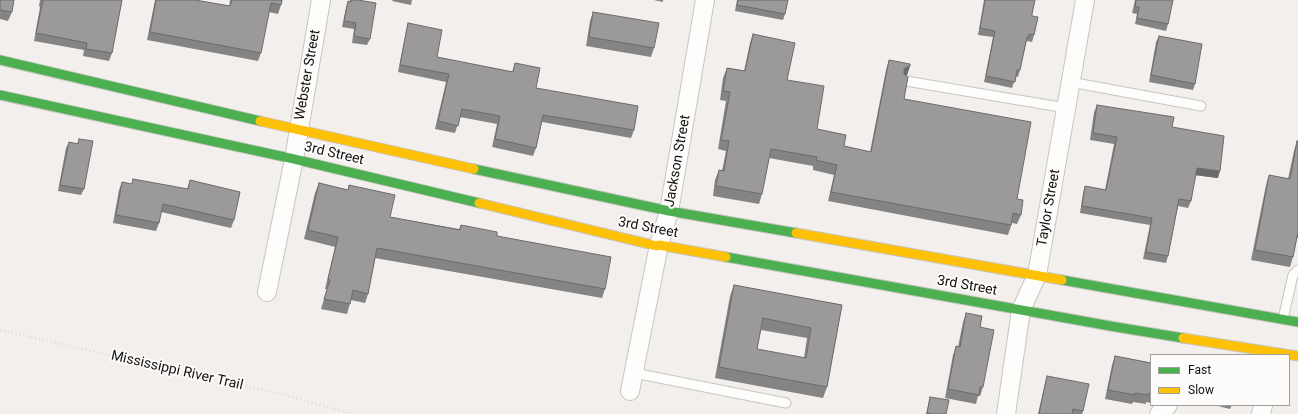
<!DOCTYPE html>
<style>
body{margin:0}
#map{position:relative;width:1298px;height:414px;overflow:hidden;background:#f2efec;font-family:Roboto,sans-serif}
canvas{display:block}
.legend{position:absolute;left:1150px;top:354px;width:140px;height:52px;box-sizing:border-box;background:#fefcfb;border:1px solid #a09e9d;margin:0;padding:5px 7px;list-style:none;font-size:12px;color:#13110f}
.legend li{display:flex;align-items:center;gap:8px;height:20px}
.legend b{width:20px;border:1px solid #a09e9d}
</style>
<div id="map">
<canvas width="1298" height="414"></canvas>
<ul class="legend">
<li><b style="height:5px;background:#4caf50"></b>Fast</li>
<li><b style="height:5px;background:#ffc107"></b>Slow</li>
</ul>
</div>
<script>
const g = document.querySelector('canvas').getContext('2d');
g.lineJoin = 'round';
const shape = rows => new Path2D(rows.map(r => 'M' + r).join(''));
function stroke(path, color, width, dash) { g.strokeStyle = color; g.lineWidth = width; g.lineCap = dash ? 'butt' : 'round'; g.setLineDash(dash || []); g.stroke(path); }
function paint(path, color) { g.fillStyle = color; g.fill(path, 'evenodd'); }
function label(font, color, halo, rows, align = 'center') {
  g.font = font + ' Roboto,sans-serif'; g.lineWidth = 4; g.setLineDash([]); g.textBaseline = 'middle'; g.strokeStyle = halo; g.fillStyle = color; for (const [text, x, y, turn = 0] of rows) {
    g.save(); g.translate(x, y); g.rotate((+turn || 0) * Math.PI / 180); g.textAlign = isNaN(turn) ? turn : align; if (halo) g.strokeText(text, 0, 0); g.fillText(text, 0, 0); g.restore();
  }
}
const path = shape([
 [0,330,281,394,353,414]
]);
const lane = shape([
 [906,81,1066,108],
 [1070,82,1201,106],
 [1283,319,1293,275,1298,270],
 [634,373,786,403]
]);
const street = shape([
 [267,292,294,159,321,0],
 [630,391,659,245,669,211,705,0],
 [1006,414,1021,310,1037,275,1085,0],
 [1159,414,1168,405],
 [1261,414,1263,405]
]);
const fast = shape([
 [0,60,260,121],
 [0,95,294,159,479,203],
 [474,169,669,211,796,233],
 [726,257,1116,327,1183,338],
 [1062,280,1298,322]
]);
const slow = shape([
 [260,121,474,169],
 [479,203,657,246,659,245,726,257],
 [796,233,1062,280],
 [1183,338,1298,356]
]);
const wall = shape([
 [0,0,12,12,8,21,0,19],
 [40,0,122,0,112,53,109,61,83,56,84,50,34,41,40,7,39,6],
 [155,0,195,0,229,6,230,0,282,0,281,5,278,14,269,12,261,53,258,61,147,40],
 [350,0,358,0,370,39,367,45,352,43,354,29,342,27,346,8,348,1,350,2],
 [393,0,412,0,411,5,392,1],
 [654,0,663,0,663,2],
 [737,0,788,0,785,14,783,20,735,11],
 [984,0,1035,0,1032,14,1034,35,1032,42,1027,41,1026,43,1020,70,1018,77,1016,76,1012,88,984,82,993,37,978,35],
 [1135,0,1173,0,1168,24,1166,31,1135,24,1137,14,1132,13],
 [593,12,654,48,651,57,586,46,590,21],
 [408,23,437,57,512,72,515,63,536,88,634,130,631,138,542,122,536,148,533,156,492,147,497,124,460,117,455,133,435,129,446,82,398,72,406,31],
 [753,34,787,80,817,129,844,146,870,152,886,70,889,60,910,66,907,75,906,75,904,99,1017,199,1021,215,1017,224,1012,223,1008,235,828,201,834,175,813,170,813,166,769,158,762,194,759,204,713,196,715,180,719,170,722,171,726,151,718,149,726,101,720,100,723,78,727,68,744,71,750,43],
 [1159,36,1195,84,1193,90,1149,82,1156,42],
 [1097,105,1172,127,1218,178,1195,175,1191,201,1188,208,1178,206,1168,256,1166,263,1143,259,1150,225,1080,213,1083,193,1085,186,1105,190,1114,144,1090,140,1094,112],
 [79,139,84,189,81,195,58,191,66,148,69,142,77,144],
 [1297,141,1298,141,1298,238,1297,238,1293,257,1290,267,1251,260,1266,185,1269,175,1288,179,1294,151],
 [133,179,187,189,190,180,234,220,231,228,161,212,159,223,156,231,113,223,119,190,122,182,132,184],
 [319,183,348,190,349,185,390,217,459,229,461,225,497,236,605,289,602,298,375,258,368,294,365,303,351,300,347,314,321,309,327,289,325,289,335,247,304,239,315,193],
 [734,285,842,305,827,387,823,398,715,378,730,296],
 [761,330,807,338,804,358,757,349],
 [966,313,980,327,983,387,980,396,978,396,976,404,945,398,953,355,956,346,958,347,963,322],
 [1115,356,1151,363,1151,403,1146,402,1146,404,1133,402,1132,404,1105,399,1112,365],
 [1047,376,1083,411,1082,414,1038,414,1045,383],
 [930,397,946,414,926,414],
 [1214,405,1232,405,1230,409]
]);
const shadedWall = shape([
 [910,66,907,75,902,77,905,68],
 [1197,168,1220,171,1218,178,1194,175]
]);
const building = shape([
 [0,0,14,0,12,12,0,10,0,0],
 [43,0,122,0,112,53,86,49,87,43,36,33,43,0],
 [156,0,195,0,230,6,232,0,282,0,281,5,271,3,261,53,150,32,156,0],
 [351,0,358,0,376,3,370,39,354,36,356,23,344,21,348,1,351,2,351,0],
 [738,0,788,0,785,14,737,5,738,0],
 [985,0,1035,0,1032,14,1032,16,1038,17,1034,35,1029,34,1029,37,1027,37,1020,70,1017,70,1015,82,986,76,995,31,980,28,985,0],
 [1136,0,1173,0,1168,24,1137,18,1139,7,1135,7,1136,0],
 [593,12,659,23,654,48,589,37,593,12],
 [408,23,442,30,437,57,513,72,515,63,540,68,536,88,638,106,634,130,543,115,536,148,495,139,500,116,462,109,458,126,438,121,449,74,400,65,408,23],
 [753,34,795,43,787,80,824,86,817,129,846,135,844,146,871,152,889,60,910,64,910,66,905,68,904,70,904,74,908,77,904,99,1031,122,1017,199,1023,200,1021,215,1013,213,1011,225,831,192,837,165,816,160,817,157,771,149,762,194,716,186,719,170,724,171,729,141,721,140,730,92,723,91,727,68,745,71,753,34],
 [1159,36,1202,44,1195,84,1151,75,1159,36],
 [1097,105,1174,117,1172,127,1224,136,1220,171,1197,168,1191,201,1179,199,1168,256,1146,252,1152,218,1082,206,1085,186,1106,190,1117,137,1093,133,1097,105],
 [79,139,93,141,84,189,60,185,69,142,78,144,79,139],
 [1297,141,1298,141,1298,232,1293,257,1255,250,1269,175,1290,179,1297,141],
 [133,179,188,189,190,180,240,192,234,220,163,204,159,223,116,215,122,182,132,184,133,179],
 [319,183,348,190,349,185,395,195,390,217,460,230,461,225,497,232,497,236,611,257,605,289,377,248,368,294,353,290,350,304,324,299,330,280,328,279,338,237,308,230,319,183],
 [734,285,842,305,827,387,719,367,734,285],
 [763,318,811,328,806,358,757,349,763,318],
 [966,313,982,316,980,327,994,330,983,387,980,387,979,395,948,389,956,346,960,347,966,313],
 [1115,356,1151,363,1151,394,1149,393,1149,395,1135,393,1135,395,1108,390,1115,356],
 [1047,376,1089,384,1083,411,1073,409,1072,414,1039,414,1047,376],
 [930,397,949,400,946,414,931,414,927,413,930,397]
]);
const streetNames = [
 ["Webster Street",308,75,-80],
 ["3rd Street",334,154,13],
 ["Jackson Street",678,161,-80],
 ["Taylor Street",1049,208,-80],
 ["3rd Street",648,228,11],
 ["3rd Street",967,286,10],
 ["Mississippi River Trail",177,371,13]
];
stroke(lane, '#c8c5c3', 11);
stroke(street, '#c8c5c3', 20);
stroke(fast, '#c8c5c3', 11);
stroke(slow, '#c8c5c3', 11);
stroke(path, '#dcdbda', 2.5, [1, 3]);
stroke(lane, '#fdfdfc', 9);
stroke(street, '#fdfdfc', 18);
stroke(fast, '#4caf50', 9);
stroke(slow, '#ffc107', 9);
paint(wall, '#858484');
paint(shadedWall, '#6c6b6b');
paint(building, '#9b9999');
stroke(building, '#6c6b6b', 1);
label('14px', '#13110f', '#fefcfb', streetNames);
</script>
